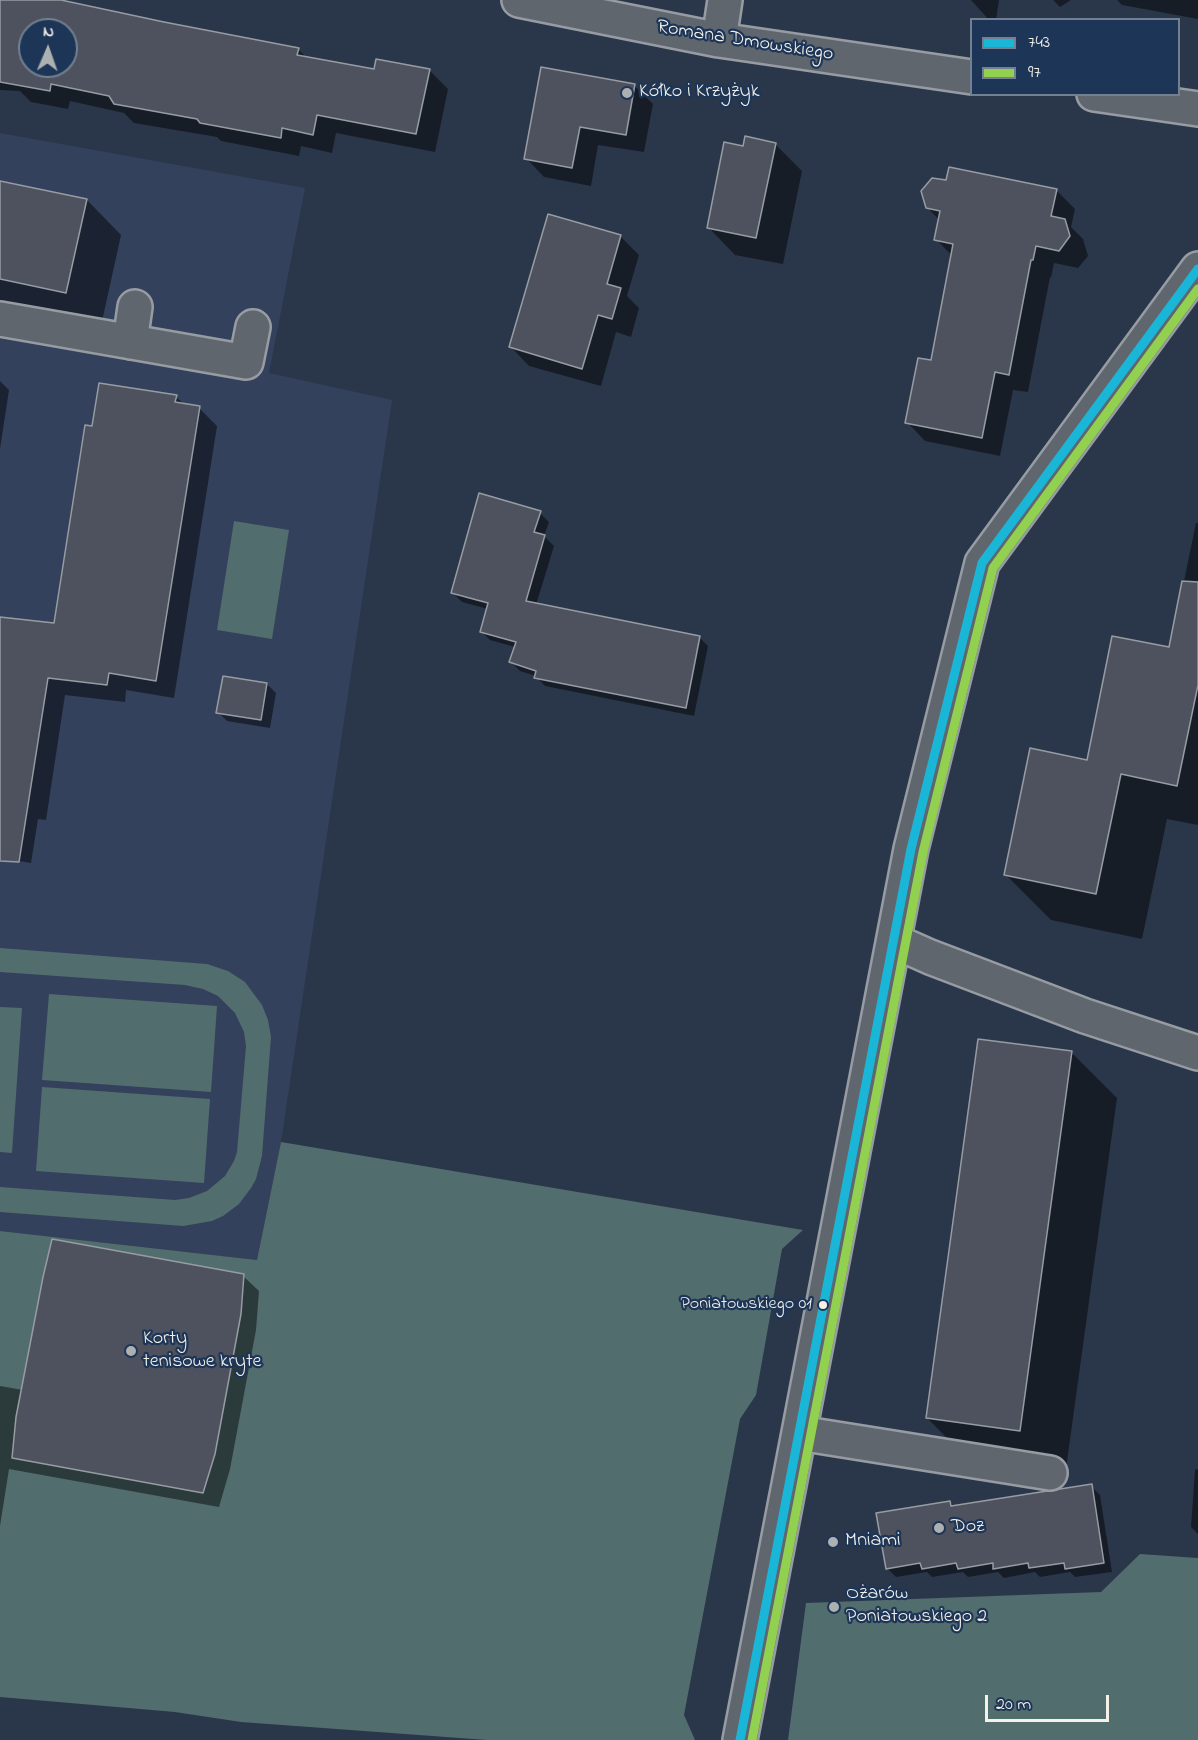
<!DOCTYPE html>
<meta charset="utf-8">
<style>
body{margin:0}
#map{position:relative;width:1198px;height:1740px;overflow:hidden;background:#2a374a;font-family:"Indie Flower",sans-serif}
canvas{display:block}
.legend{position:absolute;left:970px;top:18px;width:210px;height:78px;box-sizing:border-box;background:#1d3557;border:2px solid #738091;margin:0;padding:8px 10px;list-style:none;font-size:18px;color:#f4f1e8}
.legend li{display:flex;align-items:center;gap:12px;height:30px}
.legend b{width:30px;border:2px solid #738091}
.north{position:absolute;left:18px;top:18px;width:60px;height:60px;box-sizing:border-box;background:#1d3557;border:2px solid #738091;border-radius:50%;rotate:2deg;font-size:16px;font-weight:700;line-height:24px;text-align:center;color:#f4f1e8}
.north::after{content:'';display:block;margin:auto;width:21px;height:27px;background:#adb0b1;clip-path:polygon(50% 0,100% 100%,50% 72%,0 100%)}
.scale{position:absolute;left:985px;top:1695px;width:124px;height:27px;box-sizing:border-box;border:3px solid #f4f1e8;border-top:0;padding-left:8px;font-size:18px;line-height:21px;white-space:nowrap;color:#f4f1e8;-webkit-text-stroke:4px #1d3557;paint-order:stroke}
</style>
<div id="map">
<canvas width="1198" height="1740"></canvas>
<ul class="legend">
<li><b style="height:8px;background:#1ab6d8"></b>743</li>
<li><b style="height:8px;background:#92d050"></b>97</li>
</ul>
<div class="north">N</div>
<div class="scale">20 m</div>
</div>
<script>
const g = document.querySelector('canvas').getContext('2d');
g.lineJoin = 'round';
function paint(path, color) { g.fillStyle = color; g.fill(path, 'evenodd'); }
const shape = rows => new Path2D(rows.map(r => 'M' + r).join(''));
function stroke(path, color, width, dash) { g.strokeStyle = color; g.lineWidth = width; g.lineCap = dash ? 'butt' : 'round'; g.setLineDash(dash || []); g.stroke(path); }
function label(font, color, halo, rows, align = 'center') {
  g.font = font + ' "Indie Flower",sans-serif'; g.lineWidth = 4.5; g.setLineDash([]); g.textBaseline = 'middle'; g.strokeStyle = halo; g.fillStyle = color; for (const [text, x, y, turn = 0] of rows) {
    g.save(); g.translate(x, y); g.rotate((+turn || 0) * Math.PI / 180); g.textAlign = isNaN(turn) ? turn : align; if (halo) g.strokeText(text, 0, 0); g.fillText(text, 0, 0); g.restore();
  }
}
const built = shape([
 [0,133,305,188,269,373,392,400,281,1142,257,1260,0,1231]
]);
const green = shape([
 [234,521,289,530,272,639,217,630],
 [0,948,207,964,228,971,245,982,262,1005,268,1020,271,1037,262,1156,256,1179,251,1188,239,1204,223,1216,212,1221,183,1226,0,1212,0,1187,175,1200,189,1198,207,1191,225,1176,234,1161,237,1152,246,1046,244,1032,235,1013,218,996,203,989,185,985,0,972],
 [49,994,217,1006,211,1092,42,1080],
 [0,1007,22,1008,12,1153,0,1152],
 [42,1087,210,1099,204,1183,36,1171],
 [281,1142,803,1230,782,1249,756,1395,740,1419,684,1715,695,1740,487,1740,241,1722,175,1712,0,1697,0,1231,257,1260],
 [1140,1554,1198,1558,1198,1740,788,1740,806,1603,1101,1592]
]);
const shadow = shape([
 [0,0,51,0,298,49,308,59,375,71,429,70,448,89,435,152,336,133,332,153,301,146,299,156,221,141,217,137,134,123,124,113,70,101,68,109,31,102,20,91,0,90],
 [30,30,66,30,66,66,30,66],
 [971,0,999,0,996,20,989,20],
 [1053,0,1071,0,1060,7],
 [1117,0,1198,0,1198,19,1122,5],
 [634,85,653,104,644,152,598,145,591,186,544,177,526,158],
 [775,144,802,171,783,264,735,255,708,227,744,147],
 [0,183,87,200,121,235,101,326,0,305],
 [1056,190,1075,209,1071,227,1083,239,1088,256,1078,268,1054,263,1051,278,1050,277,1028,392,1013,390,1000,456,925,441,907,422,932,362,952,256,936,239,939,220,927,207],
 [620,236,639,255,627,296,639,308,631,337,616,332,601,386,529,366,511,347],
 [0,381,9,390,0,449],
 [176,397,185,405,199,408,217,426,174,698,126,690,125,702,65,695,46,820,38,819,31,863,0,858,0,618,55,624,93,428],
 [540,513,549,522,544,536,554,546,536,605,699,637,708,646,694,716,545,686,536,676,520,671,511,662,515,647,490,640,481,631,488,609,462,602,453,593],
 [1196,523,1198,523,1198,825,1167,819,1142,939,1051,920,1005,874,1170,649],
 [267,684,276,693,270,728,227,721,218,712],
 [1072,1053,1117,1098,1065,1476,973,1464,927,1418],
 [243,1276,259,1291,256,1330,230,1469,219,1507,9,1469,0,1526,0,1386,23,1390],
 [1198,1469,1198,1534,1191,1527,1195,1470],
 [1091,1486,1100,1495,1112,1572,1075,1577,1070,1572,1040,1577,1035,1572,1004,1578,998,1572,968,1577,963,1572,932,1577,927,1572,896,1577,887,1568,950,1502,955,1507]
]);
const building = shape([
 [0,0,61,0,164,22,299,48,297,55,374,69,376,59,430,69,416,134,317,115,313,135,282,128,281,138,200,123,197,119,114,104,109,96,51,84,50,91,0,82,0,0],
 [30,30,66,30,66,66,30,66,30,30],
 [541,67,635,84,626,135,580,127,572,168,524,159,541,67],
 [745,136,776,143,756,238,707,228,724,142,743,146,745,136],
 [949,167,1057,189,1051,216,1065,219,1070,236,1059,251,1036,246,1033,260,1031,260,1009,375,995,372,982,438,905,423,918,358,931,360,953,244,934,240,940,211,926,208,921,191,932,178,946,180,949,167],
 [0,181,87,199,66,293,0,279,0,181],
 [548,214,621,235,607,284,621,288,612,319,598,315,582,369,509,347,548,214],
 [99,383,177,395,175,402,200,406,156,681,109,673,107,685,48,678,19,862,0,861,0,617,54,623,85,425,92,426,99,383],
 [479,493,541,511,534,532,545,535,526,601,700,636,686,708,534,678,536,671,509,662,516,642,480,632,488,603,451,593,479,493],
 [1182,581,1198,582,1198,685,1177,786,1121,774,1096,894,1004,875,1030,748,1087,760,1112,636,1169,647,1182,581],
 [223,676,267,683,261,720,216,713,223,676],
 [978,1039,1072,1051,1020,1431,926,1418,978,1039],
 [52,1239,244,1274,241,1314,215,1454,203,1493,12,1458,16,1417,43,1277,52,1239],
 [1092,1484,1104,1563,1065,1569,1064,1563,1029,1568,1028,1563,993,1569,993,1563,958,1569,956,1563,922,1569,920,1563,886,1569,876,1513,950,1501,951,1506,1092,1484]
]);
const minor = shape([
 [519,0,719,40,972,77],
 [719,40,725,0],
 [1094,94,1198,109],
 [0,319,246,362,253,327],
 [130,342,135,307],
 [894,941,930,957,1085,1016,1198,1053],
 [799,1433,1050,1473],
 [740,1740,911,849,982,563,1198,269]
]);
const bus1 = shape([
 [740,1740,911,849,982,563,1198,269]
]);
const bus2 = shape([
 [752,1740,923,852,993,568,1198,289]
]);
const markers = [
 [627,93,6,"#adb0b1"],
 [823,1305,5,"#f4f1e8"],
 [131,1351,6,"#adb0b1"],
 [939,1528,6,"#adb0b1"],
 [833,1542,6,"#adb0b1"],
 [834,1607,6,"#adb0b1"]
];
const busNames = [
 ["Poniatowskiego 01",812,1305]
];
const streetNames = [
 ["Romana Dmowskiego",745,42,9]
];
const poiNames = [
 ["Kółko i Krzyżyk",639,93],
 ["Korty",143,1340],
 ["tenisowe kryte",143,1363],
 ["Doz",951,1528],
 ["Mniami",845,1542],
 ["Ożarów",846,1595],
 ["Poniatowskiego 2",846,1618]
];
paint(built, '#33415c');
paint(green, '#526d6d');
paint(shadow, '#0007');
paint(building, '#4d525e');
stroke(building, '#979ca3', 1.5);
stroke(minor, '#979ca3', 38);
stroke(minor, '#60666e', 33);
stroke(bus1, '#1ab6d8', 9);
stroke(bus2, '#92d050', 9);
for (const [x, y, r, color] of markers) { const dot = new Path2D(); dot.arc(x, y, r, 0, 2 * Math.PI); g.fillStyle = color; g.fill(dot); stroke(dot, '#1d3557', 2); }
label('18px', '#f4f1e8', '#1d3557', busNames, 'right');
label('20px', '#f4f1e8', '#1d3557', streetNames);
label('20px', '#f4f1e8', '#1d3557', poiNames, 'left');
</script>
